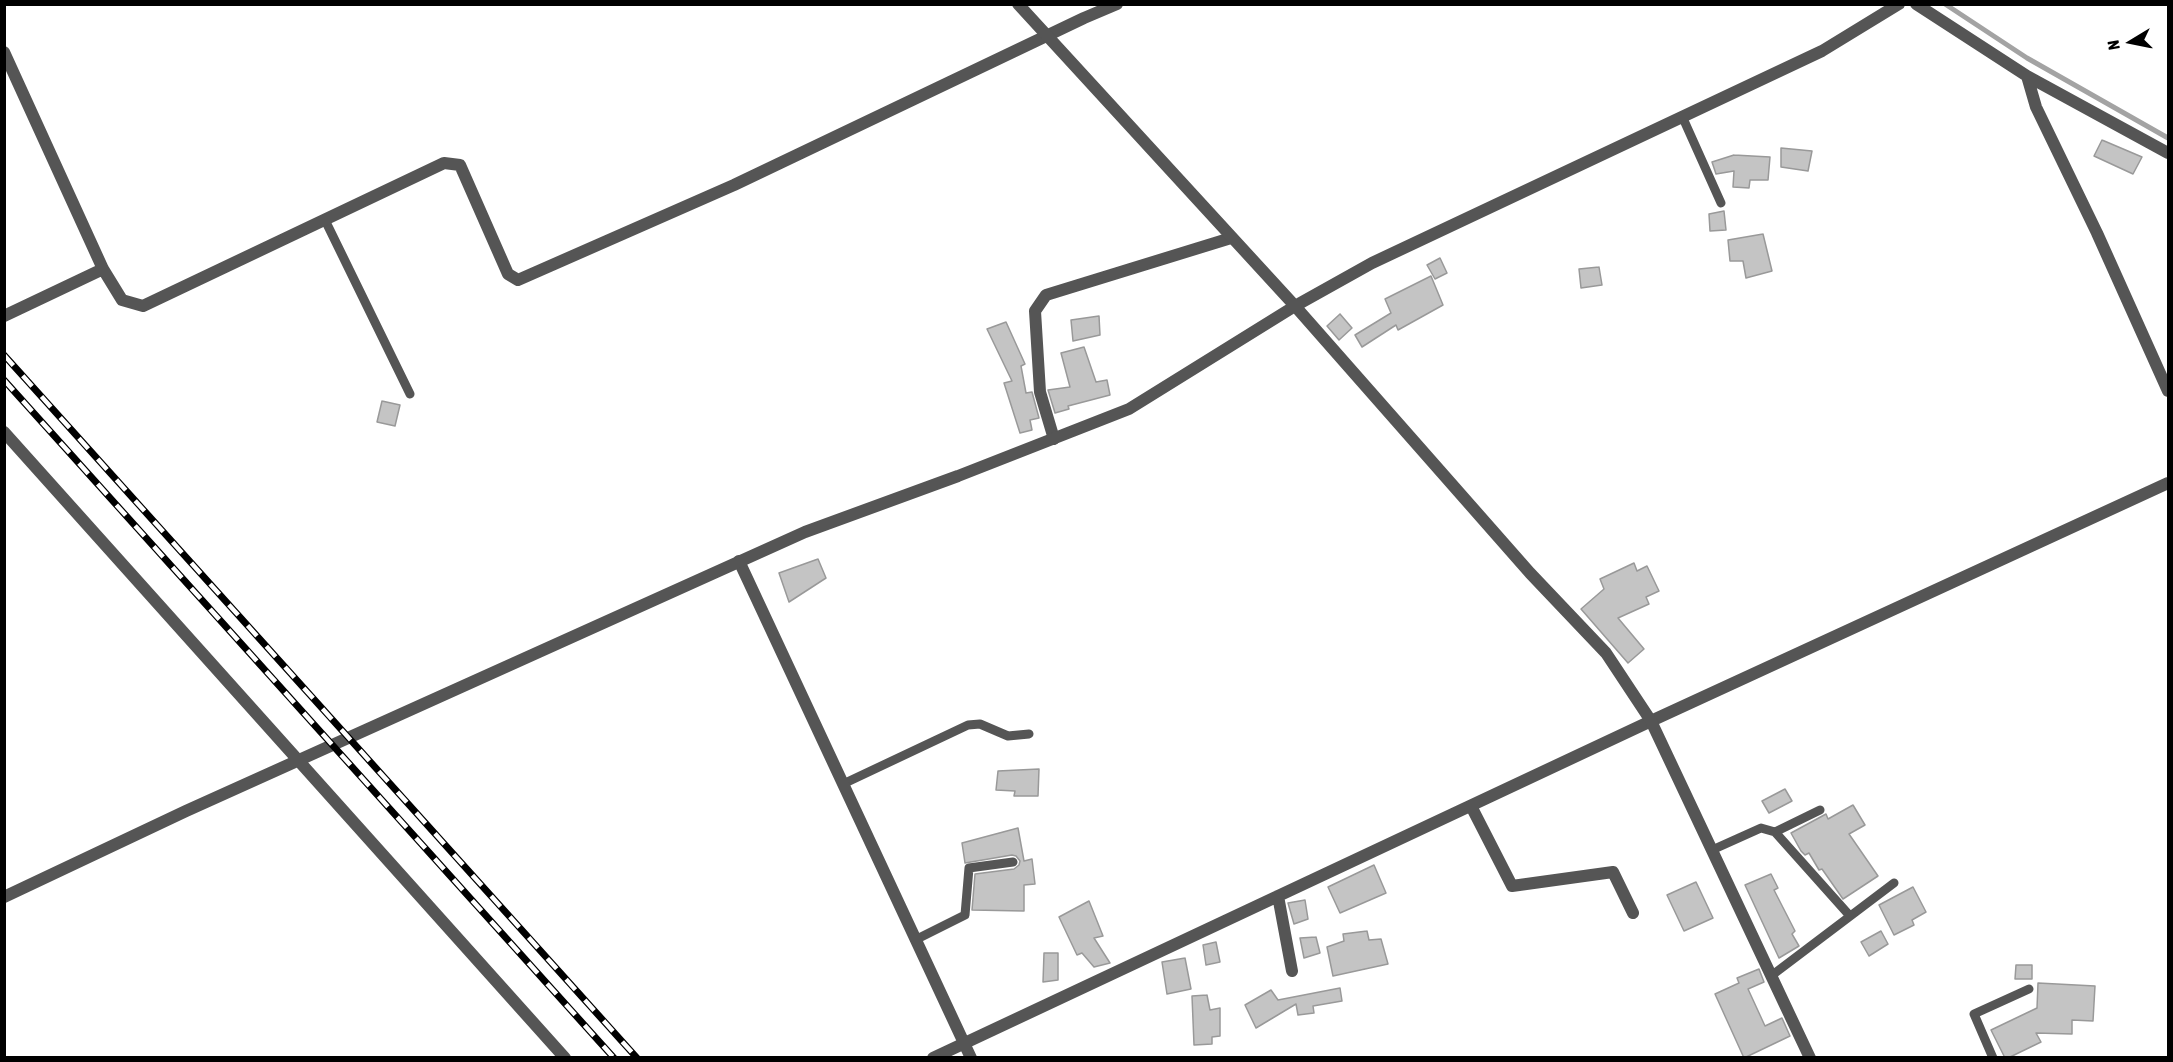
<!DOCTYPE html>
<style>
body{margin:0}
#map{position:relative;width:2173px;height:1062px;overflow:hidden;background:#fff;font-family:"Asap Condensed",sans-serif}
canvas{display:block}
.frame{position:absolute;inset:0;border:6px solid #000;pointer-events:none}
.north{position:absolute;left:2101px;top:12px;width:60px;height:60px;-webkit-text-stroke:4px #fff;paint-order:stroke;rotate:260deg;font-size:16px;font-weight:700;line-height:24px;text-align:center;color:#000}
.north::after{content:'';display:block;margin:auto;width:21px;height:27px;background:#000;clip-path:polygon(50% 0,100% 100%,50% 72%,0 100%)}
</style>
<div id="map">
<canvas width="2173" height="1062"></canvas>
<div class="frame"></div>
<div class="north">N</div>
</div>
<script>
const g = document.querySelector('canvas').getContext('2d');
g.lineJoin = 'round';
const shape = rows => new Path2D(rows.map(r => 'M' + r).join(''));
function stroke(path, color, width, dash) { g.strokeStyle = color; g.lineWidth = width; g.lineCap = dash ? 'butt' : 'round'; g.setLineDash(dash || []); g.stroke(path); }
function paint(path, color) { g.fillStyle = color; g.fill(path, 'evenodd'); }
const stream = shape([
 [1945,4,2027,58,2168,138]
]);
const building = shape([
 [2102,140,2142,157,2133,174,2094,156,2102,140],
 [1781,148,1812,151,1808,171,1781,167,1781,148],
 [1734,155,1770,157,1768,180,1750,180,1749,188,1733,187,1734,171,1716,174,1712,162,1734,155],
 [1724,211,1726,230,1710,231,1709,214,1724,211],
 [1763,234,1772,271,1746,278,1743,261,1730,261,1728,240,1763,234],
 [1440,258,1447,273,1435,279,1427,265,1440,258],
 [1599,267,1602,285,1581,288,1579,269,1599,267],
 [1431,276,1443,305,1398,330,1396,325,1362,347,1355,335,1391,313,1385,299,1431,276],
 [1340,314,1352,328,1339,340,1327,326,1340,314],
 [1099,316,1100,335,1073,341,1071,320,1099,316],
 [1006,322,1025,364,1021,366,1026,393,1032,392,1039,418,1030,420,1032,430,1020,433,1004,383,1012,381,987,329,1006,322],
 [1084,347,1096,382,1107,380,1110,395,1068,406,1069,409,1055,413,1048,390,1070,387,1061,353,1084,347],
 [382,401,400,405,395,426,377,422,382,401],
 [818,559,826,578,789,602,779,573,818,559],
 [1634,563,1637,571,1647,566,1659,591,1646,597,1649,604,1618,618,1644,649,1628,663,1581,609,1604,589,1600,579,1634,563],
 [1039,769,1038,796,1014,796,1015,791,996,790,998,771,1039,769],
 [1785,789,1792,801,1769,813,1762,801,1785,789],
 [1853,805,1865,825,1849,834,1878,876,1843,899,1822,869,1819,870,1809,853,1805,855,1801,851,1791,833,1826,814,1828,819,1853,805],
 [1018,828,1024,861,1032,859,1035,884,1024,885,1024,911,972,910,975,874,1014,869,1019,865,1020,861,1016,856,1012,855,965,863,962,843,1018,828],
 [1374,865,1386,893,1340,913,1328,887,1374,865],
 [1771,874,1778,888,1774,890,1795,931,1792,934,1799,946,1779,958,1745,885,1771,874],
 [1696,882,1713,918,1684,931,1667,895,1696,882],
 [1913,887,1926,912,1912,920,1914,925,1894,935,1879,905,1913,887],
 [1305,900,1308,919,1294,924,1288,903,1305,900],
 [1089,901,1103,936,1094,938,1110,963,1094,967,1082,953,1077,955,1059,917,1089,901],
 [1367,931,1369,940,1381,939,1388,964,1333,976,1327,947,1344,941,1343,934,1367,931],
 [1881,931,1888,944,1869,956,1861,942,1881,931],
 [1316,937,1320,953,1304,958,1300,938,1316,937],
 [1216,942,1220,962,1206,965,1203,945,1216,942],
 [1044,953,1058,953,1058,980,1043,982,1044,953],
 [1185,958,1191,989,1167,994,1162,962,1185,958],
 [2016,965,2032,965,2032,979,2015,979,2016,965],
 [1759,969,1764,982,1748,989,1765,1026,1782,1018,1790,1036,1744,1058,1715,994,1739,983,1737,978,1759,969],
 [2038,983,2095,986,2093,1021,2072,1020,2072,1034,2036,1033,2041,1042,2008,1058,2005,1058,1991,1030,2037,1008,2038,983],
 [1340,988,1342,1001,1313,1006,1314,1013,1298,1015,1296,1004,1256,1028,1245,1005,1271,990,1278,1000,1340,988],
 [1207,995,1210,1010,1220,1008,1220,1036,1212,1037,1212,1044,1194,1045,1192,996,1207,995]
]);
const service = shape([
 [1682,116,1721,203],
 [325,220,410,394],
 [843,784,968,725,980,724,1008,736,1029,734],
 [1775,832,1820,810],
 [1712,850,1761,828,1775,832,1850,916],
 [915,940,965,915,969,868,1013,862],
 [1771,976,1894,883],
 [1993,1058,1974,1014,2029,989]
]);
const minor = shape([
 [1916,4,2027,76,2168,153],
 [4,52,103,269,122,300,143,306,444,163,460,165,508,274,518,280,734,185,1084,18,1117,4],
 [2027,76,2036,107,2097,233,2168,391],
 [4,316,103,269],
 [1054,439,1040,392,1035,311,1046,295,1231,238],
 [739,561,971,1058],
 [1471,806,1512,886,1613,872,1633,913],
 [1278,896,1292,971],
 [933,1058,1651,721,2168,483]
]);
const tertiary = shape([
 [1018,4,1295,306,1530,573,1606,653,1651,721,1810,1058],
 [4,432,565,1058],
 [4,897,186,811,805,532,958,476,1129,409,1295,306,1372,263,1822,51,1899,4]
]);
const rail = shape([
 [4,355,637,1058],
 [4,380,614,1058]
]);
stroke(stream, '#a3a3a3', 5);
paint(building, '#c4c4c4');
stroke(building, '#999', 1.5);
stroke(service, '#555', 9);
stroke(minor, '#555', 12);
stroke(tertiary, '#555', 12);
stroke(rail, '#000', 7);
stroke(rail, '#fff', 4.5, [14]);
</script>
